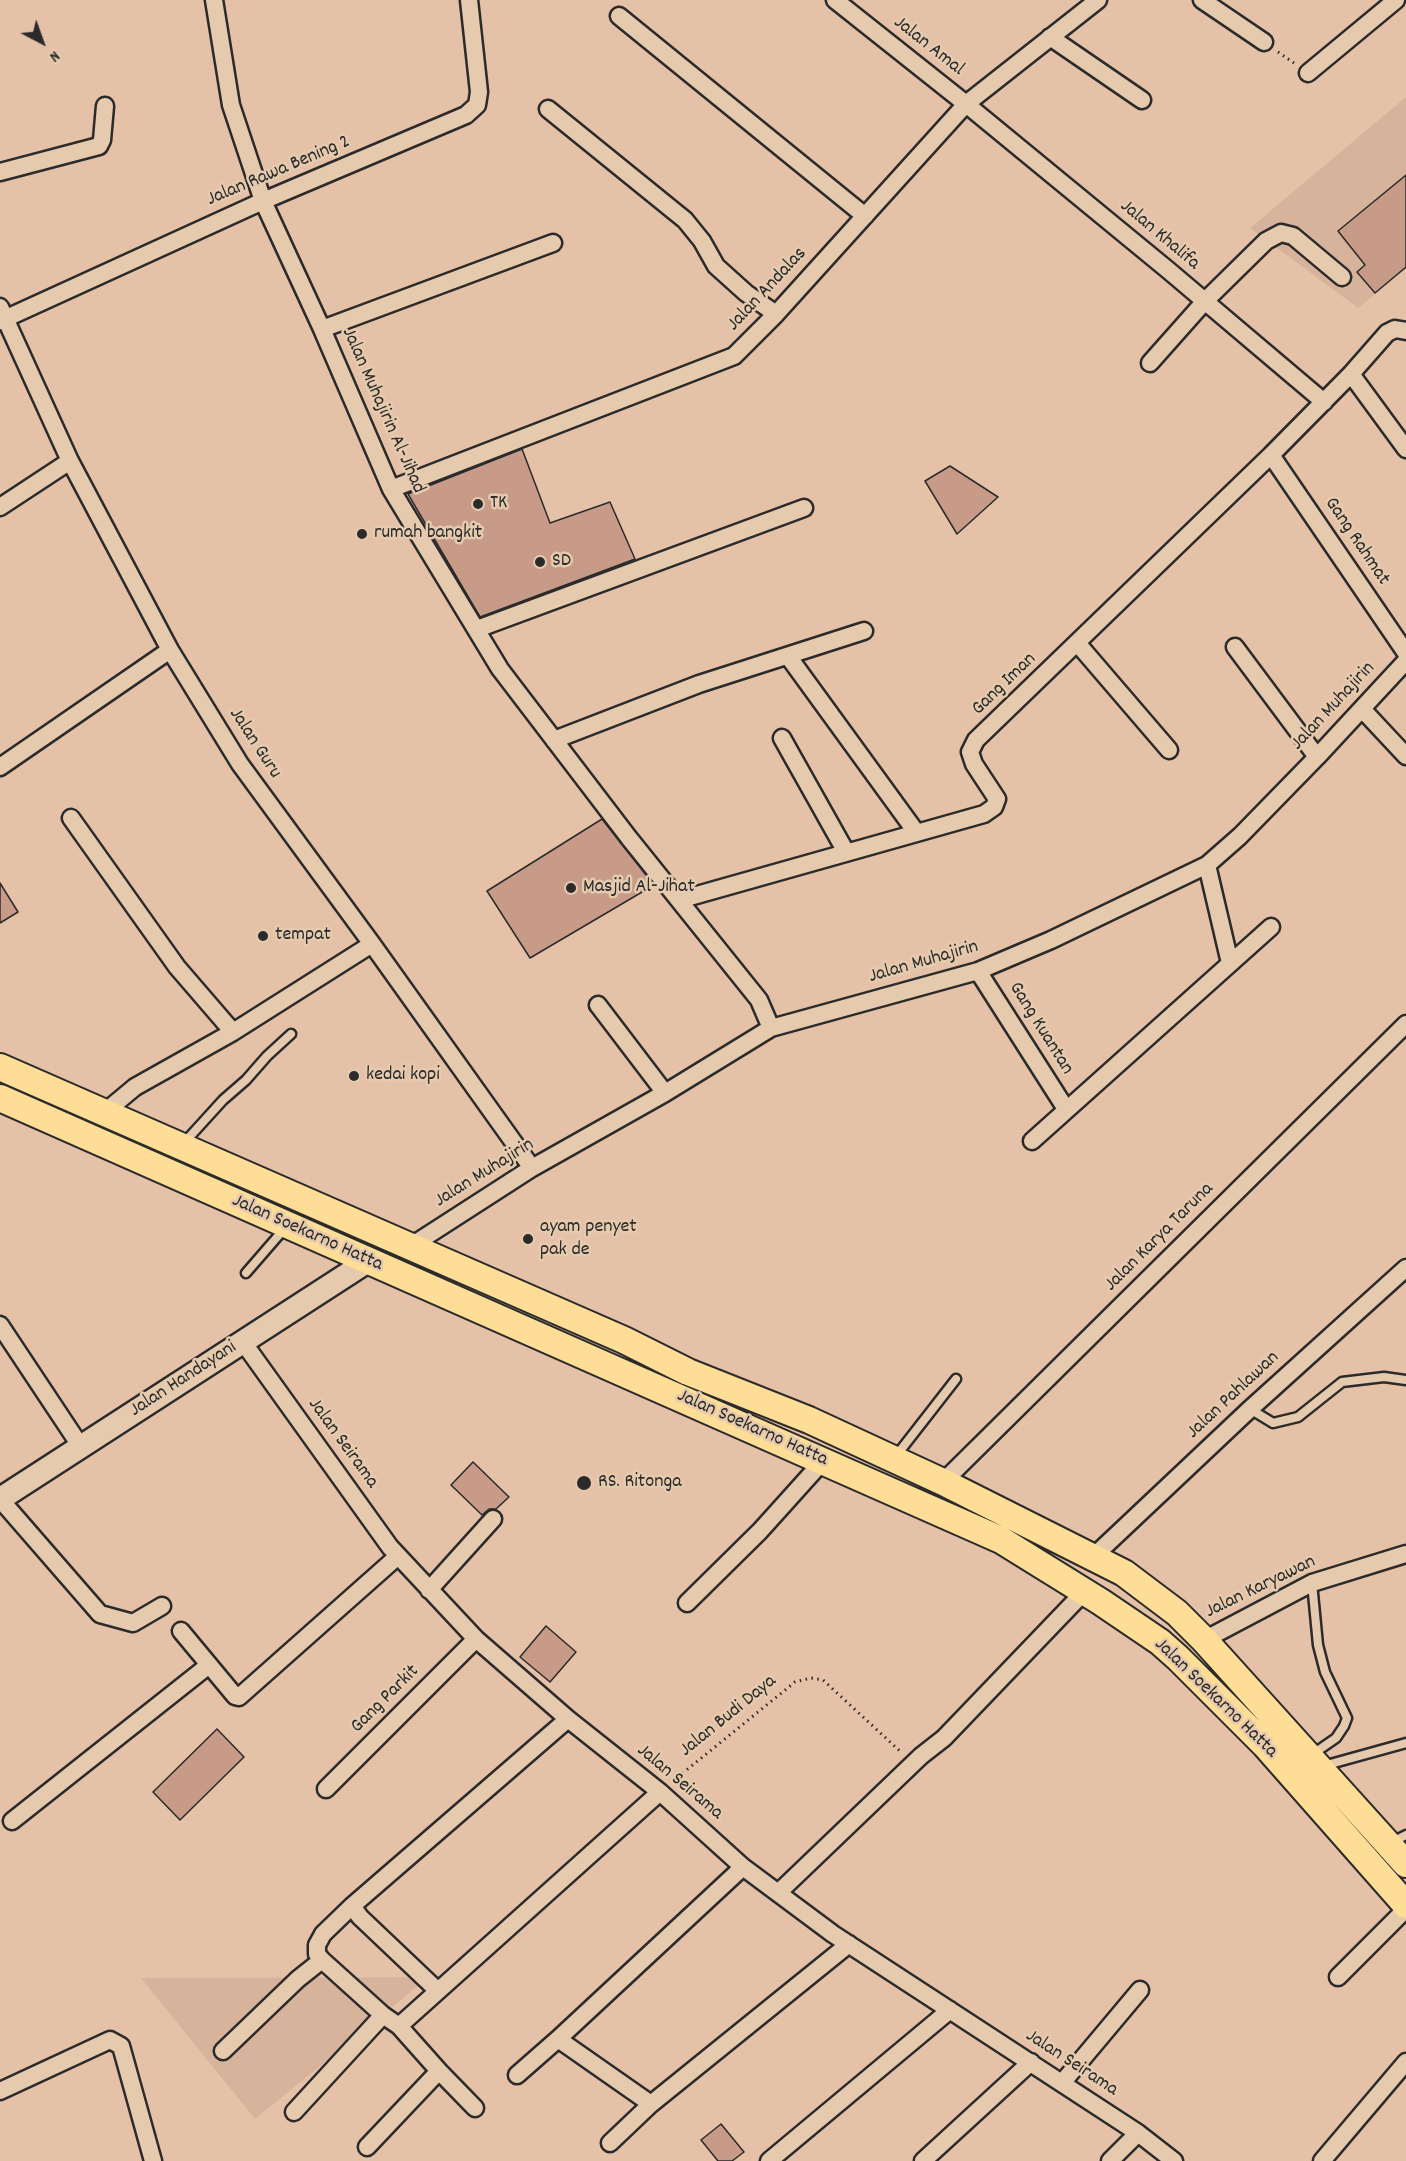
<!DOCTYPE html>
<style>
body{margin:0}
#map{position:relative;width:1406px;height:2161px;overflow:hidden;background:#e5c2a7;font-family:Dekko,sans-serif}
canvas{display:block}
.north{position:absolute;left:12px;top:12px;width:60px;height:60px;-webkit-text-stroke:4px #e5caad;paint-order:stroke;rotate:139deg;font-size:16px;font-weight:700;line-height:24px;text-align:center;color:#2b2b2b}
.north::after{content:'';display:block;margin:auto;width:21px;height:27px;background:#2b2b2b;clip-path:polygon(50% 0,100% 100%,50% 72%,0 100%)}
</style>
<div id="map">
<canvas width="1406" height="2161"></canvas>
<div class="north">N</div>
</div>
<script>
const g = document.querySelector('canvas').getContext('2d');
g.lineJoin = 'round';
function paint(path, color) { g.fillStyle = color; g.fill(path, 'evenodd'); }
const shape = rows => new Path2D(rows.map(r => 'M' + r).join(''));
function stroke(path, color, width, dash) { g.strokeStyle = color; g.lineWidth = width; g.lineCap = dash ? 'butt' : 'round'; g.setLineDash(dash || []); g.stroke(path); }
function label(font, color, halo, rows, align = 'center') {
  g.font = font + ' Dekko,sans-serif'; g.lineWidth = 5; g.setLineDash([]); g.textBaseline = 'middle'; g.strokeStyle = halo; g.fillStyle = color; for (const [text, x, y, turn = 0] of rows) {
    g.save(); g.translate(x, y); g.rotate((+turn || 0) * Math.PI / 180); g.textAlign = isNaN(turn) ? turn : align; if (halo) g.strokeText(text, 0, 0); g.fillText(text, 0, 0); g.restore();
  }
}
const built = shape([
 [1406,97,1406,269,1358,308,1250,228],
 [429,1977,255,2119,141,1978]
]);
const building = shape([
 [1406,175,1406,267,1375,293,1357,272,1365,265,1338,231,1406,175],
 [522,449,550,523,610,502,635,559,480,617,408,494,522,449],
 [950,466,998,497,957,534,925,481,950,466],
 [602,819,654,885,530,958,487,891,602,819],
 [0,883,18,912,0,923,0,883],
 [473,1462,509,1497,496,1509,489,1509,482,1515,451,1485,473,1462],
 [546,1626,576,1652,550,1682,520,1657,546,1626],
 [217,1729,244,1757,180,1820,153,1792,217,1729],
 [721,2124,744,2152,732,2161,718,2161,701,2140,721,2124]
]);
const path = shape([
 [1278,52,1294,63],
 [673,1781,795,1682,811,1678,823,1680,902,1753]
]);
const lane = shape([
 [183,1144,223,1100,246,1080,267,1056,291,1034],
 [246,1273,285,1228],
 [1250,1409,1273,1423,1298,1417,1342,1382,1384,1377,1406,1380],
 [896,1456,956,1379],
 [1310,1756,1336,1738,1344,1726,1347,1718,1325,1672,1318,1645,1312,1583],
 [1323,1766,1406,1743],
 [1390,1843,1406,1835]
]);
const street = shape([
 [214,0,231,105,263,201,322,329,391,489,500,669,629,838,759,1000,771,1028],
 [835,0,966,104,1168,270,1324,402],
 [1202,0,1264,42],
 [619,16,865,216],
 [1050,37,1142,100],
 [1308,73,1396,0],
 [548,109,685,220,702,241,716,266,746,293,776,314],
 [0,172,99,146,102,140,105,106],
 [0,307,70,461,170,650,240,764,372,944,532,1168],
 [0,321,263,201,466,115,477,105,479,92,469,0],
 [322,329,553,243],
 [1150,363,1205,301,1266,241,1281,233,1293,236,1342,277],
 [1351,374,1406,449],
 [1271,455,1406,653],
 [391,489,734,356,776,314,966,104,1098,0],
 [0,507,70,461],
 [477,629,804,508],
 [1078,644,1169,750],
 [1235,647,1317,757],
 [788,656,916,832],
 [1362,709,1406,756],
 [782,738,846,852],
 [554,740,699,684,864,631],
 [0,767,170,650],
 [71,818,177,967,233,1032],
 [1207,865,1230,963],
 [679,900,984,814,994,807,997,799,974,764,970,752,976,740,1271,455,1351,374,1387,333,1395,329,1406,331],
 [978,971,1066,1109],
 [598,1005,665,1093],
 [105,1112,135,1087,233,1032,372,944],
 [1032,1141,1271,927],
 [411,1246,532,1168,665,1093,771,1028,978,971,1051,940,1207,865,1240,836,1317,757,1406,661],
 [0,1325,81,1447],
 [243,1342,390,1547,476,1639,568,1719,660,1792,743,1867,833,1934,1138,2133,1174,2161],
 [943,1482,1406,1024],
 [0,1499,100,1614,133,1623,162,1606],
 [1092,1558,1250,1409,1406,1268],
 [429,1590,493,1519],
 [687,1603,760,1531,823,1461],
 [181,1631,235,1696,239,1697,398,1556],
 [1204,1640,1312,1583,1406,1554],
 [326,1789,476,1639],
 [12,1821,209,1665],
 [778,1893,921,1756,944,1738,1084,1592],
 [352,1906,360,1917,438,1991],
 [1338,1977,1406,1909],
 [399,2026,660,1792],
 [558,2039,743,1867],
 [223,2051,298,1979,322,1960],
 [439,2071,475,2108],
 [517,2075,558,2039,651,2104],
 [1062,2083,1140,1990],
 [0,2091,110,2040,121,2046,153,2161],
 [294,2112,383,2015],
 [610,2143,651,2104,849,1944],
 [367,2147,439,2071,399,2026,383,2015,322,1960,317,1954,317,1945,323,1934,352,1906,568,1719],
 [769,2161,950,2010],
 [923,2161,1031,2062],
 [1110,2161,1138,2133],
 [1322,2161,1406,2062]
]);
const secondary = shape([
 [0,1499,368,1261]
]);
const primary = shape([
 [0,1067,624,1340,688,1372,809,1420,943,1482,1124,1573,1177,1613,1204,1640,1406,1864],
 [0,1098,1001,1540,1101,1602,1160,1642,1178,1658,1265,1745,1406,1905]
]);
const markers = [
 [478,504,6,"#2b2b2b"],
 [362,534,6,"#2b2b2b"],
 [540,562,6,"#2b2b2b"],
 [571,888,6,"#2b2b2b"],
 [263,936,6,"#2b2b2b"],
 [354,1076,6,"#2b2b2b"],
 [528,1239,6,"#2b2b2b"],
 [584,1483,8,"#2b2b2b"]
];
const streetNames = [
 ["Jalan Amal",928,47,38],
 ["Jalan Rawa Bening 2",279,172,-23],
 ["Jalan Khalifa",1159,236,40],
 ["Jalan Andalas",768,290,-47],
 ["Jalan Muhajirin Al-Jihad",382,411,66],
 ["Gang Rahmat",1356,542,56],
 ["Gang Iman",1005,685,-44],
 ["Jalan Muhajirin",1334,707,-47],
 ["Jalan Guru",254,744,57],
 ["Jalan Muhajirin",924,963,-16],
 ["Gang Kuantan",1040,1029,58],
 ["Jalan Muhajirin",485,1174,-32],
 ["Jalan Soekarno Hatta",307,1234,24],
 ["Jalan Karya Taruna",1160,1238,-45],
 ["Jalan Handayani",184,1380,-33],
 ["Jalan Pahlawan",1234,1396,-43],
 ["Jalan Soekarno Hatta",752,1429,24],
 ["Jalan Seirama",342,1444,54],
 ["Jalan Karyawan",1261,1588,-26],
 ["Jalan Soekarno Hatta",1215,1699,44],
 ["Gang Parkit",386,1700,-45],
 ["Jalan Budi Daya",729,1717,-39],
 ["Jalan Seirama",679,1783,40],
 ["Jalan Seirama",1071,2064,33]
];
const poiNames = [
 ["TK",490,504],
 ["rumah bangkit",374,534],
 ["SD",552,562],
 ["Masjid Al-Jihat",583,888],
 ["tempat",275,936],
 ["kedai kopi",366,1076],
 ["ayam penyet",540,1228],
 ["pak de",540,1251],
 ["RS. Ritonga",598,1483]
];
paint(built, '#d8b39c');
paint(building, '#c79b88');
stroke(building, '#2b2b2b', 1.5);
stroke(lane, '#2b2b2b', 13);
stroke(street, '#2b2b2b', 21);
stroke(secondary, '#2b2b2b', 27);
stroke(primary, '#2b2b2b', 30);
stroke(path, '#2b2b2b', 3, [1.5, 4.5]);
stroke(lane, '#e5caad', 8);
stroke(street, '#e5caad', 16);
stroke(secondary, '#e5caad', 22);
stroke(primary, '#fedd96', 26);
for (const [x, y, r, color] of markers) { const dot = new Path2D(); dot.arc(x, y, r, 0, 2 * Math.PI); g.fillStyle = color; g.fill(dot); stroke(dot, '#e5caad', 2); }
label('20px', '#2b2b2b', '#e5caad', streetNames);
label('20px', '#2b2b2b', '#e5caad', poiNames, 'left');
</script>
